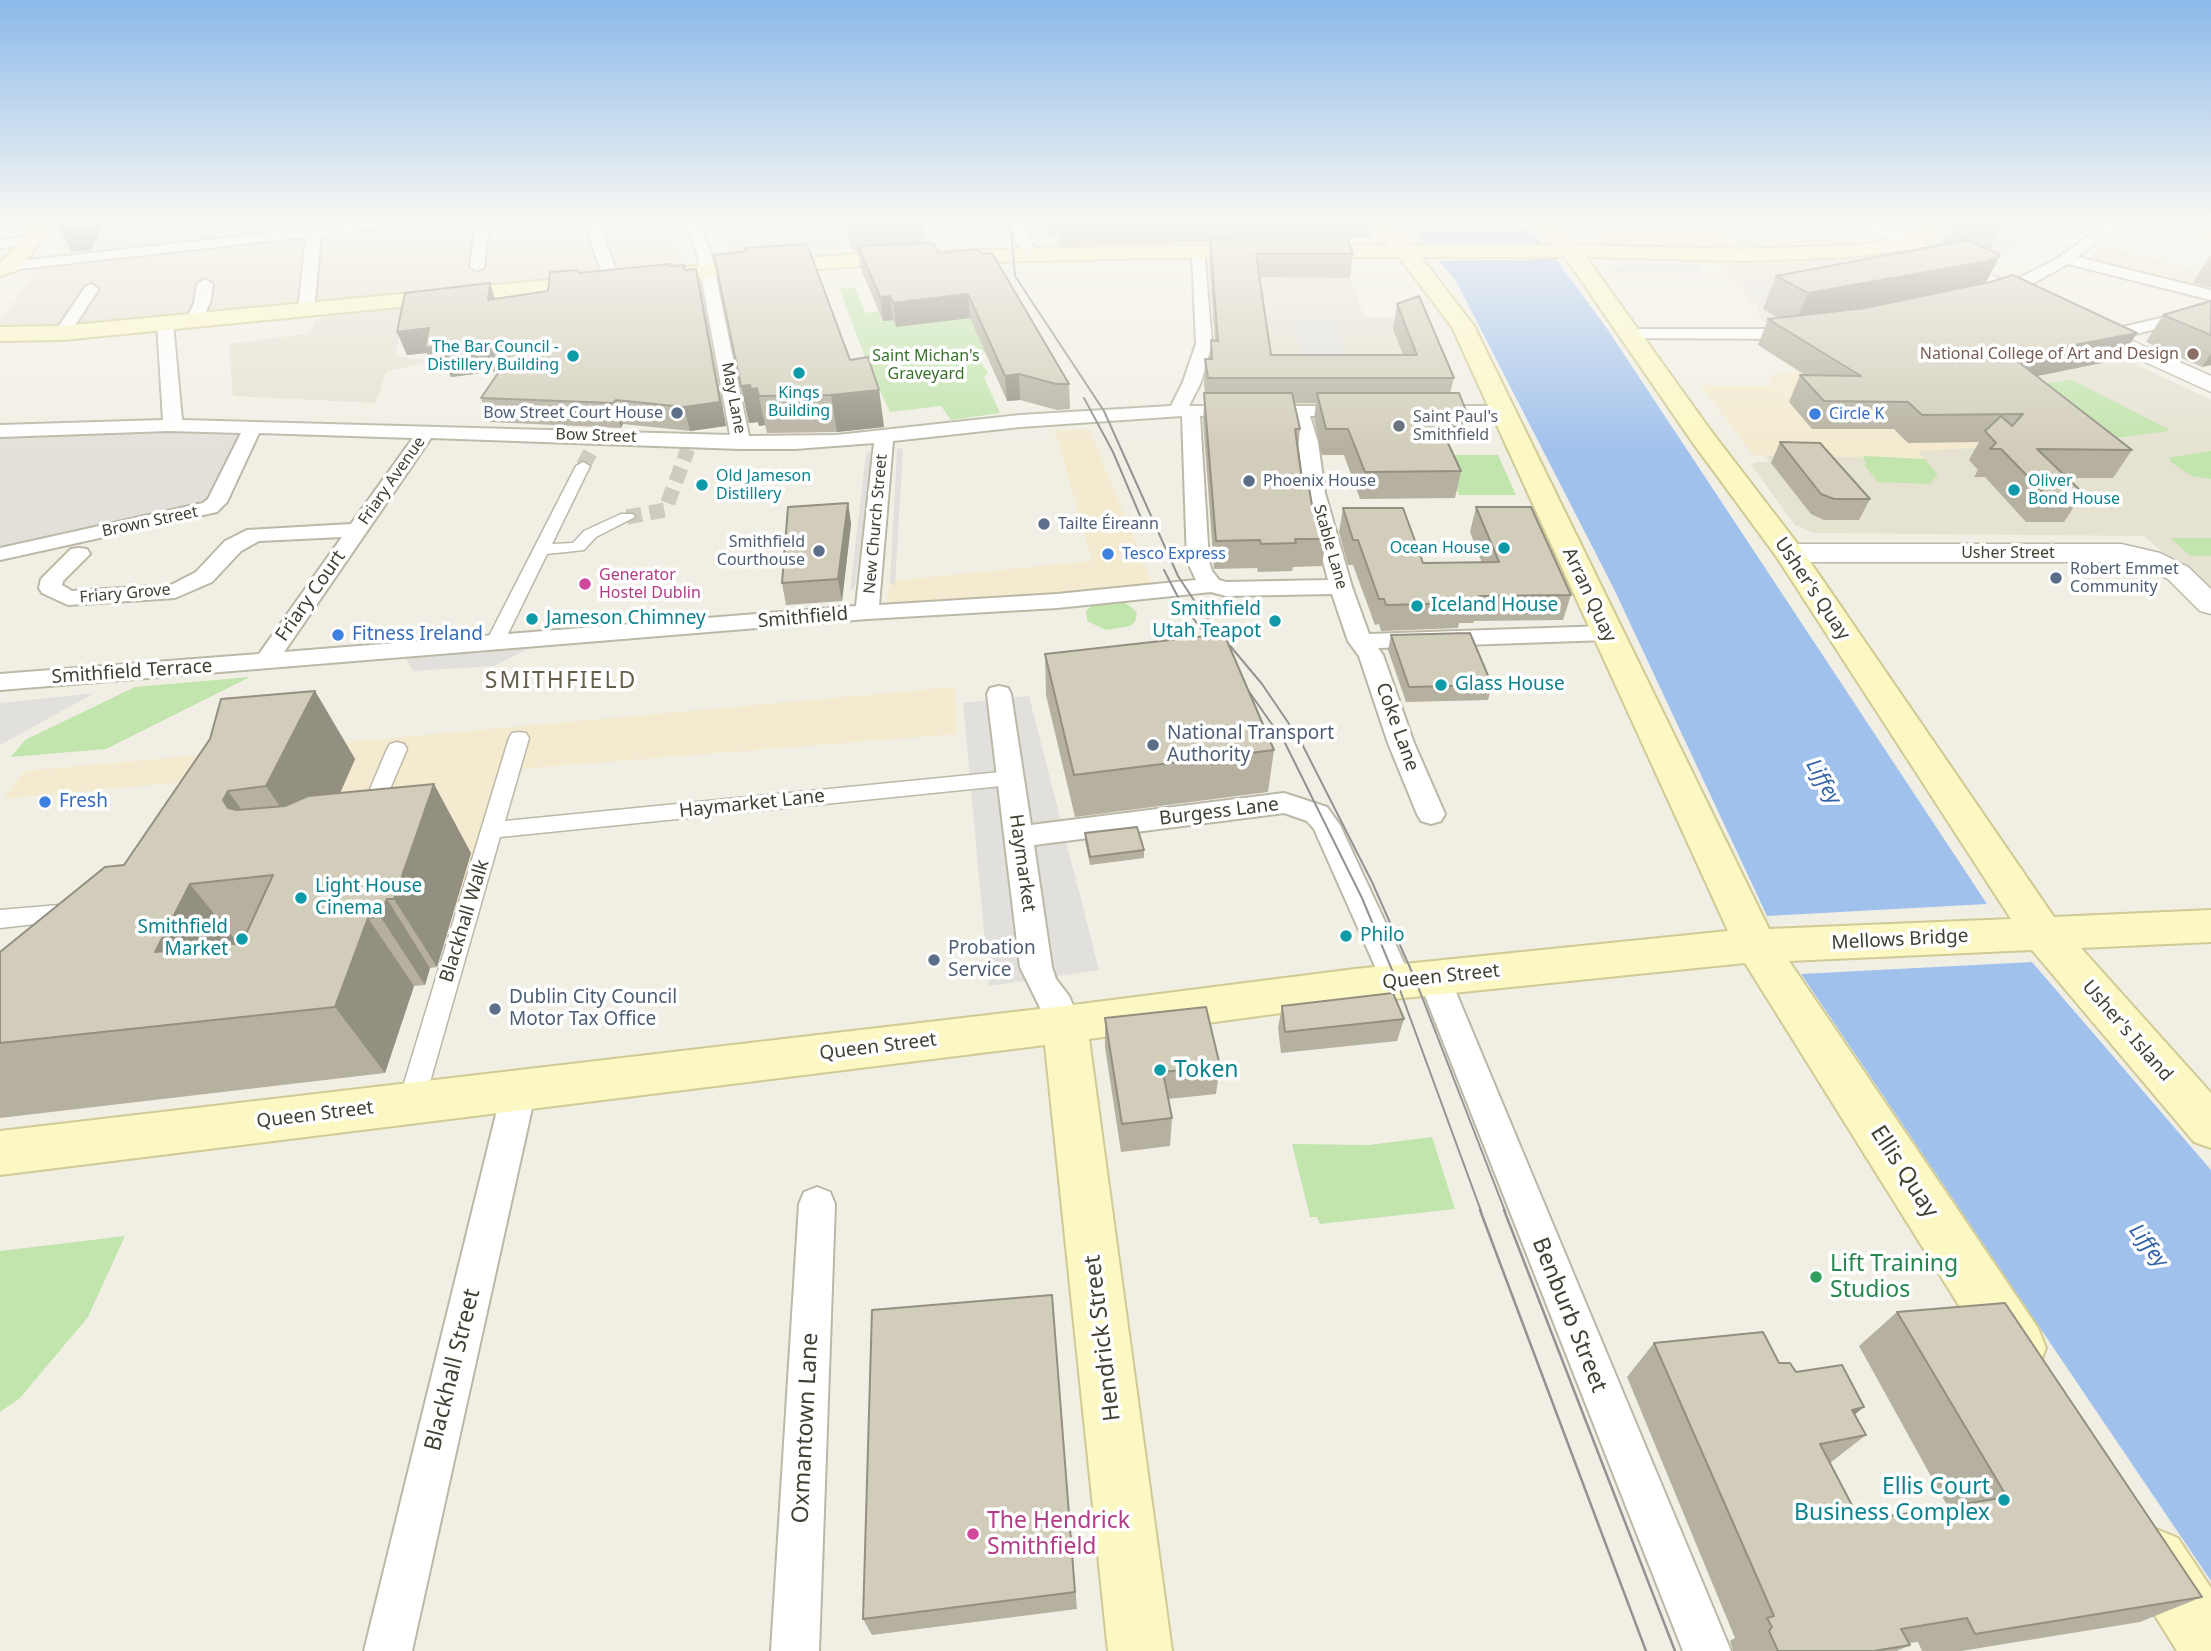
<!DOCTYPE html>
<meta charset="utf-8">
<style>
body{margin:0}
canvas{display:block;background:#f1efe4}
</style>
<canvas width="2211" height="1651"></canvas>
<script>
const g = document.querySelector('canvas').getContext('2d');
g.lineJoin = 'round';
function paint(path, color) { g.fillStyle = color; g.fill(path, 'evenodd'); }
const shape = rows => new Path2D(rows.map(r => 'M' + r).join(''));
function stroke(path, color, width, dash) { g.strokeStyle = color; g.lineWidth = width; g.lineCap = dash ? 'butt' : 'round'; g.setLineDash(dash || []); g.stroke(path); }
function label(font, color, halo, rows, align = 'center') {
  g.font = font + ' "Noto Sans",sans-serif'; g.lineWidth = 7; g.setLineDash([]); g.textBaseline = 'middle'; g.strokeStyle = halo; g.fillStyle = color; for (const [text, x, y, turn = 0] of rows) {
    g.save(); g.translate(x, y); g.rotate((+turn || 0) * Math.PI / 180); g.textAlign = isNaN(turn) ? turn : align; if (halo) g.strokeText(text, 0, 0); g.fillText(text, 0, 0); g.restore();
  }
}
const residential = shape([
 [75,220,124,220,91,256,51,259],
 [192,220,405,220,170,247],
 [456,220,671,220,683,264,408,294,0,331,0,323,36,269],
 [715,220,911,220,922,241,731,255],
 [1698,220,1837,220,1860,230,1864,236,1860,241,1741,245],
 [1883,258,2007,303,2211,400,2211,594,2144,536,1813,533,1795,525,1752,466,1754,462,1770,462,1766,456,1924,458,1761,319,1758,307,1716,263],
 [1209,265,1349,275,1364,317,1395,317,1425,403,1206,405,1204,384,1211,384,1217,365],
 [407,308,395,356,429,361,386,372,376,403,233,396,229,344,310,333,314,321,323,317]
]);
const commercial = shape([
 [1560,220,1698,220,1741,245,1604,242,1570,229],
 [2114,220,2211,220,2211,242,2157,228],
 [1808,370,2110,441,1918,451,1925,459,1753,455,1699,383,1710,386,1774,386,1768,376],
 [1089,429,1157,595,886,619,889,581,1092,561,1055,430],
 [955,687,957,734,519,769,479,907,406,912,242,892,329,768,4,799,24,771]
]);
const industrial = shape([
 [124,220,191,220,170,247,91,256],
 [157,431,246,431,211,503,0,551,0,438]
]);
const education = shape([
 [2106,247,2211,275,2211,292,2085,260]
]);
const green = shape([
 [839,288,855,288,866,313,879,311,883,321,893,320,896,327,924,323,967,311,985,351,979,358,988,373,984,377,1000,413,951,420,941,406,890,412,866,360],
 [2072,380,2168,429,2169,431,2115,438,2027,386],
 [2211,451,2211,479,2192,476,2169,461,2172,460,2168,458],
 [1442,455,1498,455,1516,495,1459,495],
 [1863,456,1925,459,1938,475,1929,484,1878,482,1864,465,1866,464],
 [2170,538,2211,538,2211,556,2191,556],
 [1124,602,1137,612,1135,622,1130,626,1106,630,1087,621,1086,611,1092,605],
 [250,677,106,749,11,757,25,740,135,687],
 [1432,1137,1455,1209,1320,1224,1317,1217,1310,1217,1292,1144,1369,1145],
 [125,1236,88,1317,20,1398,0,1412,0,1251]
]);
const parking = shape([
 [2008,220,2043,227,2000,255,1979,247],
 [1621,265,1695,265,1702,273,1615,272,1614,269],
 [1739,282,1863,282,1870,288,1761,305],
 [1294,320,1339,321,1348,366,1301,365],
 [897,448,903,449,895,586,890,583],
 [873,451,855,588,850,590,866,453],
 [530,648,494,666,413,671,405,658],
 [95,693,0,745,0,703],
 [1029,696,1099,970,989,986,963,703]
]);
const water = shape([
 [1404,220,1516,220,1540,240,1556,259,1608,330,1987,904,2032,962,2211,1170,2211,1581,1801,974,1767,916,1614,589,1456,281]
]);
const pier = shape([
 [1543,243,1556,259,1438,261,1427,245],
 [1987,904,2032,962,1801,974,1767,916]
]);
const pedestrianTunnel = shape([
 [583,466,594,446],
 [627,517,665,510,688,449]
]);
const pedestrian = shape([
 [583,462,590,466,552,544,573,543,584,531,621,514,633,514,635,517,596,537,584,550,547,554,503,644,500,648,488,648,485,644,576,466,583,462],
 [519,732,526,733,529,738,505,821,1011,771,1018,773,1021,778,1018,783,1011,785,500,837,424,1103,420,1111,411,1114,402,1111,398,1103,509,738,512,733,519,732],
 [397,742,404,744,407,749,379,815,376,820,369,822,362,820,359,815,387,749,390,744,397,742],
 [71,904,79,907,82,913,79,919,0,928,0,910,71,904]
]);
const minor = shape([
 [385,220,425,220,418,224,321,235,314,311,306,316,298,311,306,237,11,270,4,266,11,262,385,220],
 [472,220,486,220,488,233,484,267,477,271,470,267,474,233,472,220],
 [584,220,598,220,620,281,617,284,612,286,604,281,584,220],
 [683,220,697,220,711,253,749,436,837,435,1020,415,1171,406,1183,382,1196,344,1192,252,1199,248,1204,249,1212,344,1201,382,1189,406,1351,406,1360,411,1351,416,1310,416,1318,442,1325,493,1352,587,1369,634,1607,626,1615,628,1619,633,1615,638,1607,640,1378,648,1383,655,1414,743,1445,814,1441,821,1431,824,1421,821,1417,814,1388,743,1359,656,1348,641,1332,594,1226,596,1211,592,1057,608,867,619,0,690,0,674,259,654,342,537,259,541,241,551,212,582,175,598,68,605,42,593,39,588,41,579,71,549,79,548,87,549,90,554,63,581,62,585,72,591,171,585,196,572,225,541,247,530,351,524,413,438,259,433,227,502,217,512,0,560,0,548,203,503,208,499,241,433,169,431,0,437,0,425,163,420,157,323,165,318,173,323,182,420,730,435,697,253,683,220],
 [1182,416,1187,561,1196,580,1057,594,879,605,893,441,1020,427,1182,416],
 [1200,416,1291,416,1298,442,1305,493,1328,580,1226,582,1219,580,1212,571,1209,561,1200,416],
 [431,438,741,449,795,449,874,443,856,606,284,652,431,438],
 [1009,220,1023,220,1029,240,1041,256,1039,259,1029,259,1015,240,1009,220],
 [2111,220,2126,220,2077,257,2211,290,2211,300,2068,264,2023,289,1993,300,1985,295,2055,260,2111,220],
 [31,237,36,238,38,241,36,244,0,248,0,240,31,237],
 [205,279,213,284,210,303,200,324,188,324,186,321,194,303,197,284,205,279],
 [91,284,99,289,70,333,68,337,56,337,54,333,86,286,91,284],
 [2195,310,2201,312,2203,315,2201,318,2107,341,2099,336,2101,332,2195,310],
 [1627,329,1799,329,1807,334,1799,339,1621,338,1619,334,1621,330,1627,329],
 [1430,406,1505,406,1514,411,1505,416,1424,415,1421,411,1424,407,1430,406],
 [999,686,1008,688,1011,694,1031,825,1284,793,1327,807,1340,825,1413,982,1408,991,1397,995,1386,991,1314,829,1307,821,1284,813,1034,845,1052,967,1056,979,1069,996,1081,1024,1077,1034,1065,1037,1053,1034,1020,967,987,694,990,688,999,686],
 [1434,965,1445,969,1450,978,1731,1651,1683,1651,1418,978,1423,969,1434,965],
 [519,1075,531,1080,536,1090,412,1651,364,1651,502,1090,507,1080,519,1075],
 [817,1187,830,1192,835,1204,819,1651,771,1651,799,1204,804,1192,817,1187]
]);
const tertiary = shape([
 [1850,220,1873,220,2043,299,2046,303,2043,307,2029,307,1853,224,1850,220],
 [2085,320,2211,376,2211,392,2077,331,2074,326,2077,321,2085,320],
 [1789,544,2121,544,2160,553,2188,567,2211,589,2211,614,2200,611,2168,579,2141,566,2121,562,1789,562,1779,559,1775,553,1779,547,1789,544]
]);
const secondary = shape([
 [32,220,51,220,41,241,18,270,0,276,0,263,22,239,32,220],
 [1367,220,1386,220,1410,245,1554,245,1529,220,1550,220,1576,245,1743,249,1853,245,1907,239,1927,220,1947,220,1933,238,1920,248,1853,257,1743,261,1586,257,1711,431,1800,547,2054,917,2211,910,2211,942,2081,948,2211,1093,2211,1148,2194,1142,2032,950,1789,961,2038,1328,2046,1348,2038,1368,2018,1376,1998,1368,1745,963,1355,1003,1089,1039,1172,1651,1108,1651,1045,1045,0,1175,0,1131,1065,1006,1355,969,1728,931,1452,327,1399,257,1150,258,875,265,707,277,62,340,0,341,0,327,62,326,707,265,875,253,1150,246,1388,245,1367,220],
 [1421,257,1565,257,1693,443,1776,556,2011,919,1769,929,1474,326,1421,257],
 [2196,220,2211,220,2211,227,2199,224,2196,220],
 [2156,1529,2178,1538,2211,1588,2211,1651,2177,1651,2134,1582,2125,1560,2134,1538,2156,1529]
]);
const tramFar1 = shape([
 [1010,220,1015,276,1104,411,1178,576,1201,611,1262,684,1300,740,1372,882,1415,979,1505,1211],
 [1084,398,1113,452,1144,525],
 [1164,570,1180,601,1218,651],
 [1236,673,1285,743,1362,898,1397,982,1481,1211]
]);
const tram = shape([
 [1480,1210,1646,1651],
 [1504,1210,1675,1651]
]);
const wall = shape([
 [840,220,923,220,926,243,938,253,1069,384,1070,409,1057,410,1020,400,1007,401,970,318,896,327,893,320,883,321,861,269,858,252,854,252],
 [1039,220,1373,220,1370,237,1347,238,1353,254,1350,278,1259,277,1271,355,1403,355,1393,329,1397,304,1454,378,1450,393,1467,413,1461,439,1446,439,1461,471,1455,498,1360,499,1344,455,1322,455,1314,419,1316,403,1294,403,1300,429,1298,448,1303,487,1312,505,1326,539,1322,566,1293,567,1292,571,1258,572,1257,568,1214,569,1203,419,1205,393,1204,384,1205,359,1210,359,1211,340,1215,340,1209,260,1210,242,1061,246,1057,235,1045,236],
 [1569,220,1677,220,1580,228],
 [1953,220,2001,220,2000,228,1990,250,1999,257,1986,283,2121,359,2037,376,2132,450,2113,478,2067,478,2083,493,2064,522,2026,522,1985,477,1974,477,1978,470,1969,460,1979,442,1908,443,1894,429,1812,429,1789,402,1800,375,1805,375,1758,345,1768,319,1778,318,1763,309,1776,276,1941,245],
 [745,248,879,390,884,427,837,432,767,433,765,425,759,426,758,422,749,423,741,386],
 [2211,256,2211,287,2193,283,2209,257],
 [671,266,685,270,696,269,701,290,726,426,690,431,623,424,621,428,490,422,481,398,500,371,451,377,448,370,435,372,427,353,407,355,397,332,490,283,495,299,548,291,578,270,579,273],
 [2211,301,2211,365,2202,367,2146,342,2163,315],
 [1780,442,1870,499,1859,520,1824,520,1811,514,1771,463],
 [848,503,851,524,842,601,786,605,782,583],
 [1476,507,1571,595,1563,620,1474,621,1473,623,1459,623,1458,628,1381,631,1379,624,1375,625,1353,565,1348,565,1339,532,1343,508,1423,563,1482,563,1470,532],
 [1391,635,1492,685,1488,700,1406,702,1388,650],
 [1045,654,1274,750,1268,792,1075,817,1046,695],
 [315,691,355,759,340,793,471,853,437,967,430,968,425,985,414,986,385,1073,0,1118,0,952,124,865,210,739],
 [1085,833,1144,850,1144,858,1090,865,1085,841],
 [1282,1006,1404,1019,1397,1041,1281,1053,1278,1028],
 [1105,1018,1220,1066,1216,1094,1168,1099,1172,1118,1170,1146,1121,1152,1105,1047],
 [1052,1295,1077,1609,872,1635,863,1619],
 [1897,1312,2202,1597,2140,1622,1961,1651,1922,1651,1918,1642,1909,1643,1910,1645,1897,1651,1733,1651,1733,1650,1730,1641,1735,1638,1627,1377,1654,1343,1779,1363,1796,1372,1855,1415,1866,1435,1830,1463,1855,1511,1884,1517,1948,1507,1859,1346]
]);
const shadedWall = shape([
 [54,220,106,220,91,250,72,252],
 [1583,220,1677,220,1580,228],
 [1999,257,1982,290,1794,327,1808,293],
 [696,269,701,290,726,426,690,431,684,407],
 [490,283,497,305,488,300],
 [968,294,970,318,896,327,893,303],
 [890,296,893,320,883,321,880,297],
 [429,328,518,344,526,367,451,377,448,370,435,372,427,353,407,355,397,332],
 [2137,333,2121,359,1998,384,2012,357],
 [2211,353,2211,365,2202,367],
 [1019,374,1020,400,1007,401,1005,376],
 [750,385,758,422,749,423,741,386],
 [757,388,765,425,759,426,751,389],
 [879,390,884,427,837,432,831,395],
 [616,400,623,424,621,428,613,403],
 [848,503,851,524,842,601,838,579],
 [315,691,355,759,313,855,266,786],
 [434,784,471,853,437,967,394,899],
 [228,791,277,859,273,869,223,800],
 [190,884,245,952,155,952],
 [387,899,430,968,425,985,380,916],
 [368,918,414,986,385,1073,335,1007],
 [1864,1407,1825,1439,1852,1410]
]);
const building = shape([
 [848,220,914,220,849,222,848,220],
 [1060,220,1169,220,1061,222,1060,220],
 [1968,220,2001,220,2000,228,1968,220],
 [1347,237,1353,254,1256,254,1271,355,1417,355,1397,304,1419,296,1454,378,1208,378,1205,359,1212,359,1211,340,1218,341,1210,238,1347,237],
 [1967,240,1999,254,1999,257,1983,262,1808,293,1776,276,1967,240],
 [933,243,938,253,978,249,982,254,992,253,1069,384,1056,384,1019,374,1005,376,968,294,893,303,890,296,880,297,858,246,933,243],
 [807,244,850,360,868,357,879,390,831,395,759,396,757,388,751,389,750,385,741,386,714,255,746,251,745,248,807,244],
 [670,264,670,266,684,265,685,270,696,269,720,402,684,407,616,400,613,403,481,398,518,344,441,353,442,346,425,348,429,328,397,332,405,293,490,283,488,300,548,291,550,272,578,270,579,273,670,264],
 [2013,275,2137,333,2012,357,2132,450,2037,449,2083,493,2044,493,2001,449,1990,449,1996,443,1985,431,2001,416,2012,426,2023,414,1922,415,1908,402,1824,401,1800,375,1861,376,1768,319,1865,308,1990,282,2013,275],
 [2211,301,2211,335,2163,315,2211,301],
 [1204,393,1292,393,1300,429,1295,429,1303,487,1309,488,1312,505,1316,505,1326,539,1295,539,1296,543,1261,544,1260,540,1216,541,1204,393],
 [1317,393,1459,393,1467,413,1434,413,1461,471,1365,472,1348,429,1326,429,1317,393],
 [1780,442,1820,443,1870,499,1834,499,1821,494,1780,442],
 [848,503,838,579,782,583,788,507,848,503],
 [1476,507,1531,507,1571,595,1479,596,1480,598,1462,598,1464,603,1386,605,1384,599,1379,599,1358,540,1353,540,1343,508,1403,508,1423,563,1499,562,1476,507],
 [1470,633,1492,685,1409,687,1391,635,1470,633],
 [1224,634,1274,750,1074,775,1045,654,1224,634],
 [315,691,266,786,228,791,223,800,228,808,237,810,285,806,308,796,434,784,394,899,387,899,380,916,368,918,335,1007,0,1043,0,952,105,867,124,865,210,739,221,699,315,691],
 [273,875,242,943,155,952,190,884,273,875],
 [1137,827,1144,850,1090,857,1085,833,1137,827],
 [1393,993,1404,1019,1285,1032,1282,1006,1393,993],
 [1206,1007,1220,1066,1163,1072,1172,1118,1122,1124,1105,1018,1206,1007],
 [1052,1295,1075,1592,863,1619,872,1310,1052,1295],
 [2005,1303,2202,1597,1975,1634,1967,1618,1901,1629,1910,1645,1874,1651,1778,1651,1769,1631,1772,1627,1767,1618,1774,1616,1654,1343,1763,1332,1779,1363,1790,1363,1796,1372,1842,1365,1864,1407,1852,1410,1866,1435,1820,1444,1855,1511,1879,1508,1884,1517,2007,1497,1897,1312,2005,1303]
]);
const markers = [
 [2193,354,7,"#8d6e63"],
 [573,356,7,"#0f9aa8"],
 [799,373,7,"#0f9aa8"],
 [677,413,7,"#5c6f8a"],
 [1815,414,7,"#3f7fe0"],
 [1399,426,7,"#6b7280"],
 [1249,481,7,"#5c6f8a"],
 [702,485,7,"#0f9aa8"],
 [2014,490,7,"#0f9aa8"],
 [1044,524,7,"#5c6f8a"],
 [1504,548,7,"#0f9aa8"],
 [819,551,7,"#5c6f8a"],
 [1108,554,7,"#3f7fe0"],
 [2056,578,7,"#5c6f8a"],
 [585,584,7,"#d1479c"],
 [1417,606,7,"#0f9aa8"],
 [532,619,7,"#0f9aa8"],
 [1275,621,7,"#0f9aa8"],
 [338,635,7,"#3f7fe0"],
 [1441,685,7,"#0f9aa8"],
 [1153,745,7,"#5c6f8a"],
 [45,802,7,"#3f7fe0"],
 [301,898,7,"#0f9aa8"],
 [1346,936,7,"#0f9aa8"],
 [242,939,7,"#0f9aa8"],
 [934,960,7,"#5c6f8a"],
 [495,1009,7,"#5c6f8a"],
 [1160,1070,7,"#0f9aa8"],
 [1816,1277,7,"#2e9e5b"],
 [2004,1500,7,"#0f9aa8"],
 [973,1534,7,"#d1479c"]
];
const farCulturenames = [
 ["The Bar Council -",559,347],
 ["Distillery Building",559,365],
 ["Kings",799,393,"center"],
 ["Building",799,411,"center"],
 ["Old Jameson",716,476,"left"],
 ["Distillery",716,494,"left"],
 ["Oliver",2028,481,"left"],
 ["Bond House",2028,499,"left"],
 ["Ocean House",1490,548]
];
const farEducationnames = [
 ["National College of Art and Design",2179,354]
];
const farParknames = [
 ["Saint Michan's",926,356],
 ["Graveyard",926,374]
];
const farStreetnames = [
 ["May Lane",733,398,79],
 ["Bow Street",596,436,2],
 ["Friary Avenue",392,481,-55],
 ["Brown Street",150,522,-12],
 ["New Church Street",876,524,-85],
 ["Stable Lane",1330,547,74],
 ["Usher Street",2008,553],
 ["Friary Grove",125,594,-5]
];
const farServicenames = [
 ["Bow Street Court House",663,413,"right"],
 ["Phoenix House",1263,481],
 ["Tailte Éireann",1058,524],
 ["Smithfield",805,542,"right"],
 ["Courthouse",805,560,"right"],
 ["Robert Emmet",2070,569],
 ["Community",2070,587]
];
const farShopnames = [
 ["Circle K",1829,414],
 ["Tesco Express",1122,554]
];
const farWorshipnames = [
 ["Saint Paul's",1413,417],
 ["Smithfield",1413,435]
];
const farHotelnames = [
 ["Generator",599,575],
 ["Hostel Dublin",599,593]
];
const streetNames = [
 ["Usher's Quay",1812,589,56],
 ["Arran Quay",1589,595,65],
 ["Friary Court",311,596,-55],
 ["Smithfield",803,618,-5],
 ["Smithfield Terrace",132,672,-4],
 ["Coke Lane",1397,727,70],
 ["Haymarket Lane",752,804,-6],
 ["Burgess Lane",1219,812,-7],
 ["Haymarket",1022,863,82],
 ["Blackhall Walk",465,921,-73],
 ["Mellows Bridge",1900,940,-3],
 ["Queen Street",1441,977,-6],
 ["Usher's Island",2127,1031,49],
 ["Queen Street",878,1047,-7],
 ["Queen Street",315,1115,-7]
];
const cultureNames = [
 ["Iceland House",1431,606],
 ["Smithfield",1261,610,"right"],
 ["Utah Teapot",1261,632,"right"],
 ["Jameson Chimney",546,619],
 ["Glass House",1455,685],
 ["Light House",315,887],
 ["Cinema",315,909],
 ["Smithfield",228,928,"right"],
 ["Market",228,950,"right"],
 ["Philo",1360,936]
];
const shopNames = [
 ["Fitness Ireland",352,635],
 ["Fresh",59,802]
];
const serviceNames = [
 ["National Transport",1167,734],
 ["Authority",1167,756],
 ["Probation",948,949],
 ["Service",948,971],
 ["Dublin City Council",509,998],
 ["Motor Tax Office",509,1020]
];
const waterNames = [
 ["Liffey",1823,782,60],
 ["Liffey",2148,1246,53]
];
const quarterNames = [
 ["SMITHFIELD",561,681]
];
const nearCulturenames = [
 ["Token",1174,1070],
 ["Ellis Court",1990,1487,"right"],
 ["Business Complex",1990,1513,"right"]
];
const nearStreetnames = [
 ["Ellis Quay",1904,1172,57],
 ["Benburb Street",1569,1315,68],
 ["Hendrick Street",1103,1338,-97],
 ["Blackhall Street",453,1370,-76],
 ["Oxmantown Lane",806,1428,-87]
];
const nearLeisurenames = [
 ["Lift Training",1830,1264],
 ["Studios",1830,1290]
];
const nearHotelnames = [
 ["The Hendrick",987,1521],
 ["Smithfield",987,1547]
];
paint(residential, '#e5e2d2');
paint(commercial, '#f3eacf');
paint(industrial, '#e3e0d9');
paint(education, '#eae7ce');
paint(green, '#c2e4ad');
paint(parking, '#e2e0dc');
paint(water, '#a1c1ed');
paint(pier, '#f1efe4');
stroke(pedestrianTunnel, '#ceccc1', 15, [15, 8]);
stroke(pedestrian, '#bcb8a7', 3);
stroke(minor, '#bcb8a7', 4);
stroke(tertiary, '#bcb8a7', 3);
stroke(secondary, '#d0ca95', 4);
paint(pedestrian, '#fff');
paint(minor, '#fff');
paint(tertiary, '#fff');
paint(secondary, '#fcf8c3');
stroke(tramFar1, '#939393', 2);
stroke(tram, '#939393', 2.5);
paint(wall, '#b5b0a0');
paint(shadedWall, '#939082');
paint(building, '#d2cdba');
stroke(building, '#939082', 2);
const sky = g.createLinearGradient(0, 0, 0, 451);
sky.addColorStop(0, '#8bb9ea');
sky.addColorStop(0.49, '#f9f8f3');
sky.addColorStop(1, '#f9f8f300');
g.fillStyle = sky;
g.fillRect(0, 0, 2211, 451);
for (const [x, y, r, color] of markers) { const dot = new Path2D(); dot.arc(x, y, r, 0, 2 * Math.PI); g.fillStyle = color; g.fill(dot); stroke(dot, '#fff', 2.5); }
label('16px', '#0d838f', '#fff', farCulturenames, 'right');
label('16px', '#785e54', '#fff', farEducationnames, 'right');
label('16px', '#39722a', '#fff', farParknames);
label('16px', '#434034', '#fff', farStreetnames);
label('16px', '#4e5e75', '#fff', farServicenames, 'left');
label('16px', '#366cbe', '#fff', farShopnames, 'left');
label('16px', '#5b616d', '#fff', farWorshipnames, 'left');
label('16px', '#b23c85', '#fff', farHotelnames, 'left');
label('19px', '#434034', '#fff', streetNames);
label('19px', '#0d838f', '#fff', cultureNames, 'left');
label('19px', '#366cbe', '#fff', shopNames, 'left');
label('19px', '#4e5e75', '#fff', serviceNames, 'left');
label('italic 21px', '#3262a9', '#fff', waterNames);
g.letterSpacing = '2px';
label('23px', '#655f4c', '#fff', quarterNames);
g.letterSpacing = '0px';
label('23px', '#0d838f', '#fff', nearCulturenames, 'left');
label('23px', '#434034', '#fff', nearStreetnames);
label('23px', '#27864d', '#fff', nearLeisurenames, 'left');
label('23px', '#b23c85', '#fff', nearHotelnames, 'left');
</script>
